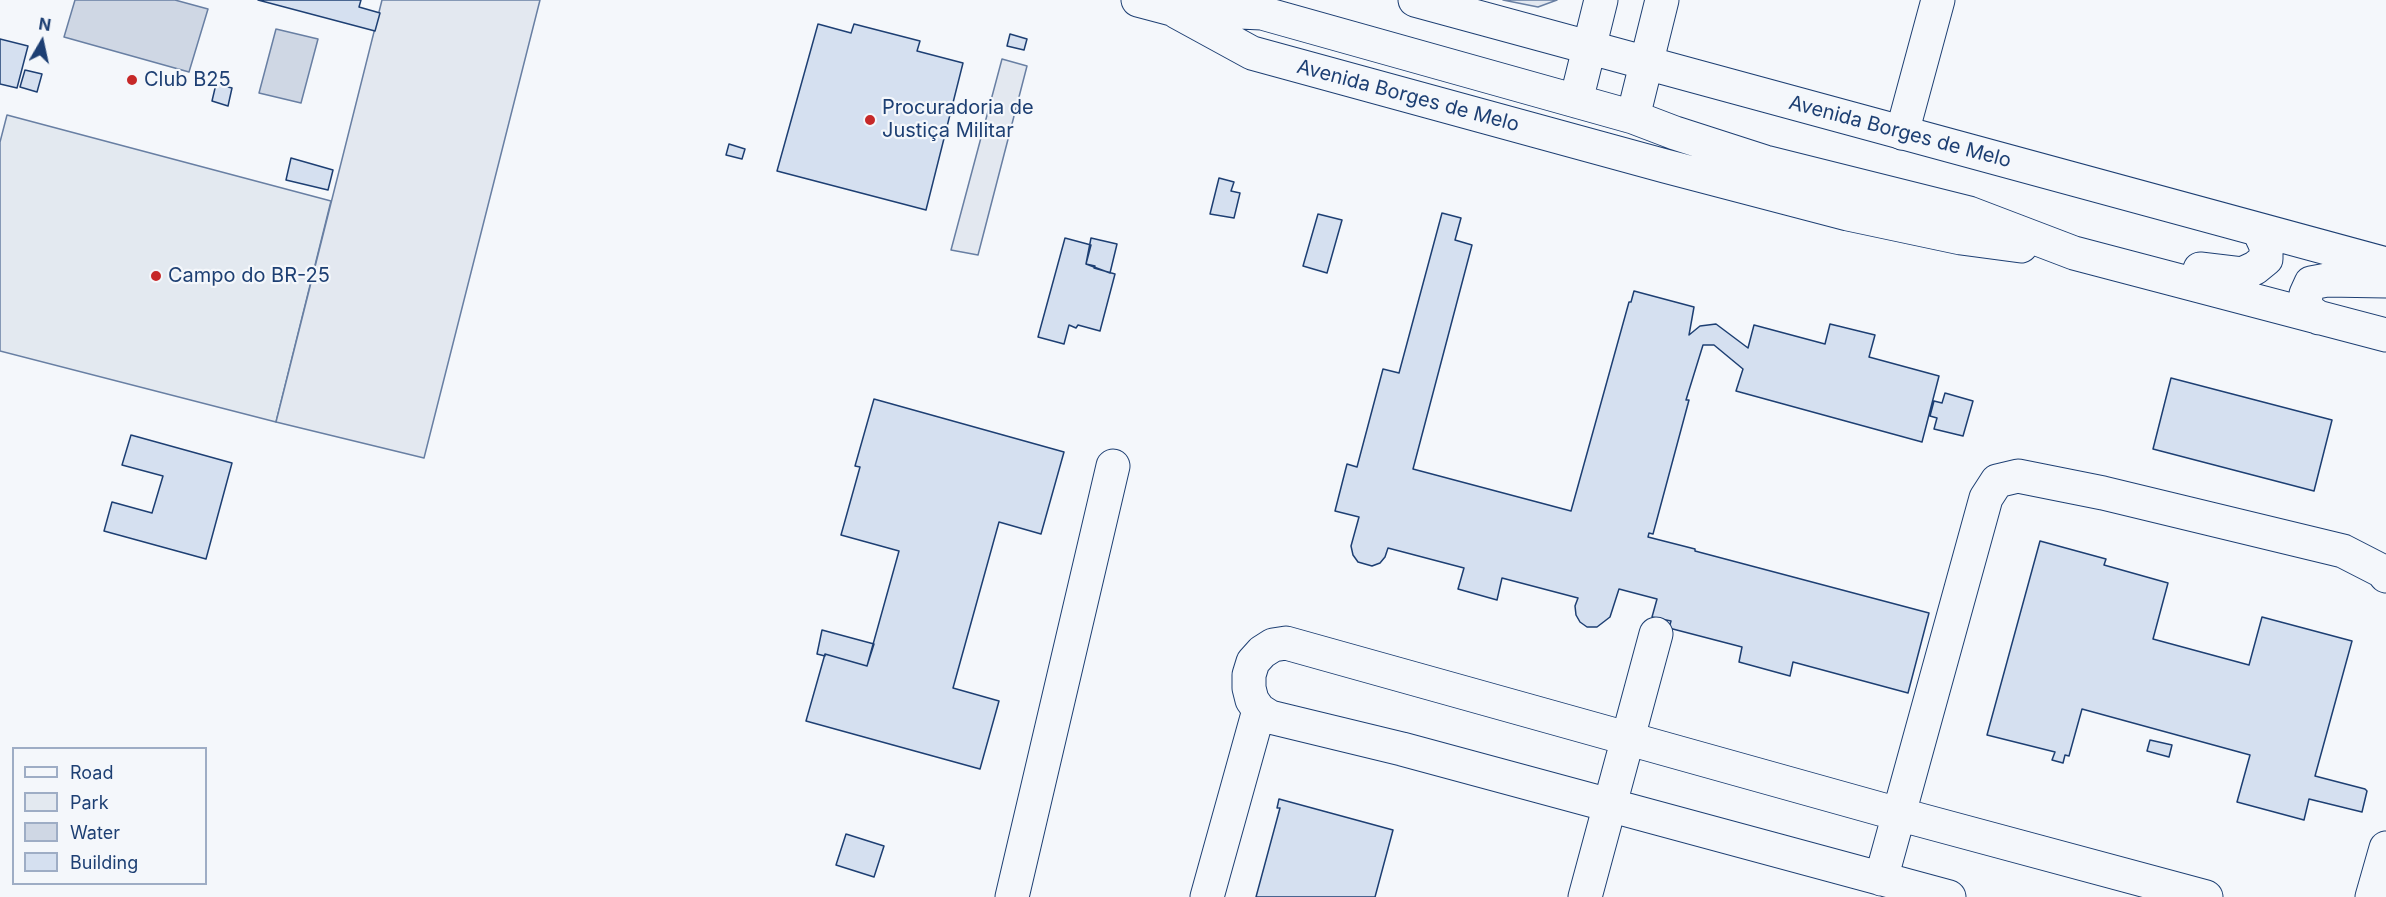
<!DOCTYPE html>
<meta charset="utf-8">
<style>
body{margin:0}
#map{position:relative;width:2386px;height:897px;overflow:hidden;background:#f4f7fb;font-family:Inter,sans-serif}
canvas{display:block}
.legend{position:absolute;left:12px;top:747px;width:195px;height:138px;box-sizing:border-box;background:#f4f7fb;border:2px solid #9eadc5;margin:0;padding:8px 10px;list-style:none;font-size:18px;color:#1d3f73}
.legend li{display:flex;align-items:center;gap:12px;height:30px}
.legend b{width:30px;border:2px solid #9eadc5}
.north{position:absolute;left:12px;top:12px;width:60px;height:60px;-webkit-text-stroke:4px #f4f7fb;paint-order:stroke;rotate:9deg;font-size:16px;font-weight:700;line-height:24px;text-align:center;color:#1d3f73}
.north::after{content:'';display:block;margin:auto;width:21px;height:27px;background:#1d3f73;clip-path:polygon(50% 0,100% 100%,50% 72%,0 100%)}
</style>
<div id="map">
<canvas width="2386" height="897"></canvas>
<ul class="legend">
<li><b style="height:8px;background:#f4f7fb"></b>Road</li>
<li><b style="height:16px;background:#e3e9f0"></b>Park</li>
<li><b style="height:16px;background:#cfd7e4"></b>Water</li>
<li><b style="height:16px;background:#d5e0f0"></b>Building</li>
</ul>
<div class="north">N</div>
</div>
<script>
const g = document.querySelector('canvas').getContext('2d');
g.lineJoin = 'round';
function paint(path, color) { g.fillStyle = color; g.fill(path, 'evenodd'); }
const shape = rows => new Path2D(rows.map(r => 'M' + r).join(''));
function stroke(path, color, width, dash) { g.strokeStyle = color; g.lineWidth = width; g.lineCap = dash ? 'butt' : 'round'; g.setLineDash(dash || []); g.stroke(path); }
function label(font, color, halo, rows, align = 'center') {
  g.font = font + ' Inter,sans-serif'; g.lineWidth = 4.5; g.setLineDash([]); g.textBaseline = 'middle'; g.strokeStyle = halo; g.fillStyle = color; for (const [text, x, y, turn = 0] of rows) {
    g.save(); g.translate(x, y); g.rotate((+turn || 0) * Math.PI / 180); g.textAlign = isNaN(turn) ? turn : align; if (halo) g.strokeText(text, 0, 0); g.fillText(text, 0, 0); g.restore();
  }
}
const green = shape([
 [7,115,331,201,276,422,0,351,0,142,7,115]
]);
const parking = shape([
 [382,0,540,0,424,458,276,422,382,0],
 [1503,0,1557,0,1538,7,1503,0],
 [1002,59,1027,66,978,255,951,250,1002,59]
]);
const water = shape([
 [75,0,175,0,208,9,189,72,64,37,75,0],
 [276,29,318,39,301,103,259,93,276,29]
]);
const building = shape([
 [258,0,361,0,359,7,380,13,375,31,258,0],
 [818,24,851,33,854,24,920,41,917,51,963,63,926,210,777,171,818,24],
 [1010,34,1027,39,1024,50,1007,46,1010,34],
 [0,39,28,46,17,88,0,84,0,39],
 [25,70,42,74,37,92,20,87,25,70],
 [216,84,232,88,228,106,212,101,216,84],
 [729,144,745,149,742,159,726,155,729,144],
 [291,158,333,170,328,190,286,180,291,158],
 [1219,178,1234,182,1231,191,1240,193,1234,218,1210,214,1219,178],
 [1442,213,1461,218,1455,240,1472,245,1413,469,1571,511,1629,302,1631,302,1634,291,1694,307,1689,335,1700,326,1716,324,1748,348,1754,325,1825,344,1830,324,1875,335,1869,357,1939,376,1922,442,1736,391,1743,369,1714,345,1703,345,1686,400,1689,400,1653,534,1649,533,1648,537,1695,549,1695,551,1929,613,1908,693,1793,662,1790,676,1739,662,1742,647,1669,628,1671,621,1652,617,1657,599,1619,589,1610,617,1597,627,1587,627,1580,622,1576,615,1575,606,1578,598,1502,578,1497,600,1458,589,1464,568,1388,548,1385,557,1380,563,1372,566,1358,562,1353,555,1351,546,1359,517,1335,511,1347,464,1357,467,1383,369,1399,373,1442,213],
 [1318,214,1342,220,1327,273,1303,266,1318,214],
 [1065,238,1091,245,1086,264,1095,266,1094,268,1115,274,1100,331,1078,325,1076,328,1069,325,1064,344,1038,337,1065,238],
 [1091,238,1117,244,1110,273,1086,264,1091,238],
 [2171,378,2332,420,2314,491,2153,449,2171,378],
 [1945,393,1973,401,1963,436,1934,429,1937,418,1930,416,1934,401,1942,403,1945,393],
 [874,399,1064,452,1041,534,999,522,953,688,999,701,980,769,806,721,825,654,867,666,899,551,841,535,860,467,855,466,874,399],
 [131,435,232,463,206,559,104,531,112,502,152,513,163,476,122,465,131,435],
 [2040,541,2106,559,2104,565,2168,583,2153,639,2249,665,2262,617,2352,641,2315,776,2365,789,2367,791,2362,812,2309,799,2304,820,2237,802,2250,755,2082,709,2069,756,2065,755,2063,763,2052,760,2055,752,1987,735,2040,541],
 [822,630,874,644,867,666,825,654,825,656,817,654,822,630],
 [2150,740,2172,745,2169,757,2147,751,2150,740],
 [1279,799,1393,830,1375,897,1256,897,1280,808,1277,808,1279,799],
 [846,834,884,846,874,877,836,865,846,834]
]);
const minor = shape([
 [1902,133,1938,0],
 [1881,879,1986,498,1997,481,2018,476,2103,493,2343,551,2382,571,2386,576],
 [1012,897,1113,466],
 [1207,897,1259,710],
 [1585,897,1656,634],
 [1949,897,1402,749,1270,717,1259,710,1252,700,1249,688,1249,675,1253,662,1262,652,1273,645,1286,643,1898,814,2206,897],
 [2372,897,2386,848]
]);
const major = shape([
 [1138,0,1172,9,1262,13,1633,117,1675,133,1765,162,1969,213,2074,253,2386,335],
 [1415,0,2386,264],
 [1177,12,1252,53,1665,166,1848,214,1961,238,2021,246],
 [1576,101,1601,0],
 [1633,117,1662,0],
 [2200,269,2242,274,2255,268,2266,259,2266,246,2259,231],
 [2319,318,2305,308,2306,294,2311,283,2327,280,2386,281]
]);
const markers = [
 [132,80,6,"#c62828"],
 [870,120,6,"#c62828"],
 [156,276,6,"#c62828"]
];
const poiNames = [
 ["Club B25",144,80],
 ["Procuradoria de",882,108],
 ["Justiça Militar",882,131],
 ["Campo do BR-25",168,276]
];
const streetNames = [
 ["Avenida Borges de Melo",1408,96,15],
 ["Avenida Borges de Melo",1900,132,15]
];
paint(green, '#e3e9f0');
stroke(green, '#687fa3', 1.5);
paint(parking, '#e3e8f0');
stroke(parking, '#687fa3', 1.5);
paint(water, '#cfd7e4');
stroke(water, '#687fa3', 1.5);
paint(building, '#d5e0f0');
stroke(building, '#1d3f73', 1.5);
stroke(minor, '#1d3f73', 35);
stroke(major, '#1d3f73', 35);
stroke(minor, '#f4f7fb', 33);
stroke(major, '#f4f7fb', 33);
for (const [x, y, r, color] of markers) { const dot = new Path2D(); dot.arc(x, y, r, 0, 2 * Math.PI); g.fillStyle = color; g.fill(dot); stroke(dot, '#f4f7fb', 2); }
label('20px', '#1d3f73', '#f4f7fb', poiNames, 'left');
label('20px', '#1d3f73', '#f4f7fb', streetNames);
</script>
